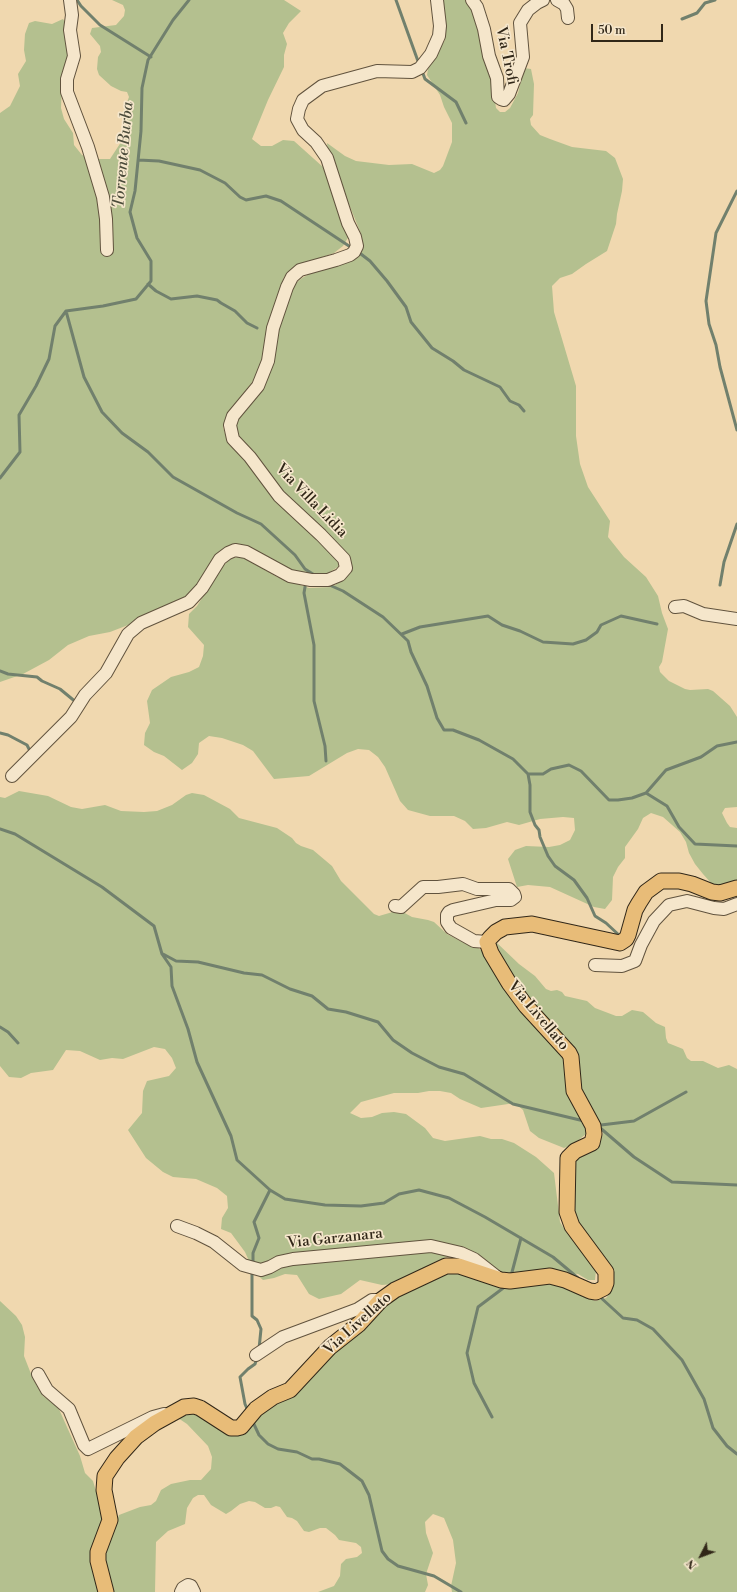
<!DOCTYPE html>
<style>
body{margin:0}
#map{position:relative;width:737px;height:1592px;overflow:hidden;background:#f0d8af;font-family:"Libre Bodoni",serif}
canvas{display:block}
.north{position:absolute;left:681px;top:1536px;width:40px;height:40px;-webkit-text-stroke:3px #f5e6cb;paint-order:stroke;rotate:228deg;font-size:11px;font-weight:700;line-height:16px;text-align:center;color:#312718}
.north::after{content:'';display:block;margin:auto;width:14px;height:18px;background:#312718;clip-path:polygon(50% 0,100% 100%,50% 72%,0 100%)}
.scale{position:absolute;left:591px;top:24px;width:72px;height:18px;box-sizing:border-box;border:2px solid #312718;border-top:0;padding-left:5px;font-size:12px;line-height:14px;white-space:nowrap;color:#312718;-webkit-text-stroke:3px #f5e6cb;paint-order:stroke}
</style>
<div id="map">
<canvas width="737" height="1592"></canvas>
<div class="north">N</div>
<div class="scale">50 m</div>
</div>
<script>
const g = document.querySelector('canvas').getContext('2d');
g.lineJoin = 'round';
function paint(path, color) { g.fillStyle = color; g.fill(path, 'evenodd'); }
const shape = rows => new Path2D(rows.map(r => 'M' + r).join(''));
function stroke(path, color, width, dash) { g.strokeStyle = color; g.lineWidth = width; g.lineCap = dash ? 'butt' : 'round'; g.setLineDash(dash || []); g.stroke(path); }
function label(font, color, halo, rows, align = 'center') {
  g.font = font + ' "Libre Bodoni",serif'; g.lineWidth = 3.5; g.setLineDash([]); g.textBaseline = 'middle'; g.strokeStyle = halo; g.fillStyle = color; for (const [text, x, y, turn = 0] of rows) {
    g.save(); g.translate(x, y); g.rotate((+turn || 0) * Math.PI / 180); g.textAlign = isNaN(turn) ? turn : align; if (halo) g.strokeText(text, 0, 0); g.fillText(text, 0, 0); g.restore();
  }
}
const green = shape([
 [112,0,284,0,301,11,289,23,283,33,287,44,284,55,284,67,268,100,252,139,261,146,272,146,283,140,294,141,323,167,339,214,349,236,343,246,334,253,296,266,284,277,270,323,263,359,253,381,229,413,223,427,226,437,260,478,340,561,338,567,328,573,312,576,292,572,239,546,187,599,169,609,123,627,110,632,89,636,68,645,49,660,23,674,0,682,0,113,10,106,20,86,18,74,26,61,24,50,25,34,29,23,35,21,52,24,63,19,66,24,70,49,62,84,61,108,64,119,73,133,74,145,82,155,93,159,110,159,125,136,126,129,123,113,129,97,127,92,121,91,111,86,99,75,97,69,98,57,101,52,100,46,90,34,92,28,116,25,124,16,125,10,123,5],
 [442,0,467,0,471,7,492,80,496,108,500,112,505,112,510,108,518,93,524,68,531,69,534,84,533,115,530,119,531,125,540,135,550,139,572,147,606,151,615,158,623,179,622,191,617,214,616,224,607,251,586,264,572,274,560,278,552,286,554,312,576,386,576,436,580,464,588,487,610,521,608,537,624,557,646,577,658,596,662,613,668,629,662,662,659,667,660,672,669,681,685,689,690,690,708,689,713,691,730,706,737,717,737,807,725,808,722,813,727,823,730,827,737,828,737,882,722,887,711,883,703,874,695,864,689,853,686,842,680,832,663,817,651,813,643,818,638,829,625,847,625,858,618,867,613,877,612,900,605,909,594,907,550,887,528,885,517,887,508,859,515,850,526,846,549,847,560,845,570,840,575,830,574,818,563,817,540,819,519,825,507,822,486,828,473,829,465,821,454,816,430,816,408,810,400,801,385,767,378,757,369,750,358,749,347,753,309,776,274,779,253,751,243,745,222,738,209,736,199,743,198,754,192,763,182,770,164,756,154,752,144,745,145,733,150,723,147,701,152,690,171,677,189,672,199,667,203,656,204,645,188,627,189,614,197,606,221,568,230,559,241,556,277,577,309,588,332,587,342,580,350,571,350,559,331,539,301,514,240,440,235,429,239,417,256,398,267,379,278,329,291,287,302,278,362,246,361,234,328,152,327,143,345,156,356,161,389,165,412,164,434,173,440,170,443,166,452,142,452,123,444,107,440,95,427,75,428,69,445,40,446,21],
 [19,791,48,796,71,807,82,809,105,805,121,811,144,812,157,811,172,805,186,795,192,793,204,795,230,809,239,818,277,828,292,838,296,843,301,846,313,850,332,866,341,881,374,914,379,916,396,911,401,911,412,917,428,920,434,922,447,934,466,944,477,947,487,955,563,1053,586,1122,587,1133,574,1144,564,1148,539,1138,530,1131,523,1110,515,1103,481,1108,460,1099,451,1093,440,1091,429,1091,418,1093,394,1093,361,1102,350,1113,361,1118,372,1117,382,1113,394,1112,406,1114,425,1128,433,1138,445,1141,480,1136,491,1139,502,1139,514,1143,536,1157,554,1173,560,1222,566,1232,596,1270,595,1280,588,1280,578,1274,556,1272,527,1274,496,1274,457,1254,446,1257,435,1262,409,1278,393,1284,382,1285,360,1280,341,1294,319,1299,309,1294,297,1275,285,1274,274,1278,263,1280,254,1272,245,1252,231,1233,221,1229,222,1218,228,1208,227,1196,217,1188,196,1179,173,1177,163,1172,146,1158,128,1130,142,1113,143,1091,147,1081,169,1076,176,1068,172,1058,165,1049,154,1047,123,1059,112,1058,100,1060,80,1051,66,1050,53,1070,31,1073,21,1078,9,1077,0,1066,0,797,5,798],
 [496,942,519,964,535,976,546,989,551,991,557,990,562,992,565,996,587,1001,595,1008,616,1016,622,1016,632,1010,643,1012,656,1023,665,1027,666,1038,668,1043,683,1049,687,1058,691,1061,703,1061,718,1068,729,1065,737,1069,737,1592,452,1592,451,1586,456,1563,453,1540,444,1518,433,1514,425,1522,426,1533,433,1553,426,1574,428,1585,425,1592,318,1592,334,1586,340,1576,341,1564,346,1559,357,1557,362,1553,361,1547,356,1543,339,1540,335,1535,326,1528,320,1528,309,1532,304,1531,297,1521,292,1518,287,1517,280,1507,276,1506,271,1508,265,1508,255,1502,249,1501,240,1504,231,1511,226,1514,211,1505,204,1495,198,1495,193,1498,187,1508,185,1524,168,1531,156,1542,155,1592,112,1592,105,1562,107,1547,119,1515,140,1507,151,1505,156,1501,161,1490,171,1484,190,1480,201,1480,211,1469,212,1457,208,1446,187,1424,175,1416,194,1413,227,1432,325,1360,392,1298,445,1271,548,1279,578,1291,595,1301,606,1298,610,1293,613,1288,613,1282,573,1219,574,1161,597,1144,601,1139,603,1134,602,1128,579,1085,539,1014,505,964],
 [0,1301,16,1316,22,1325,25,1337,24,1356,33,1379,43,1396,58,1407,80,1456,85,1473,93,1481,101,1508,103,1592,0,1592]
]);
const stream = shape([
 [77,0,81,6,100,25,151,57],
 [396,0,419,64],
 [682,19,697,13,705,3,715,0],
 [422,71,425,79,456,102,466,123],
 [138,160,159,161,200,170,225,183,240,197,246,200,266,196,281,201,352,248],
 [737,191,716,233,706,301,709,324,716,345,720,367,737,430],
 [357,251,370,261,387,281,406,307,411,322,432,348,453,361,464,370,500,387,510,401,519,405,524,411],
 [148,284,156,291,171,299,197,296,217,300,221,303,235,311,247,323,257,328],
 [66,311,84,377,102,412,122,433,148,452,173,477,237,513,261,524,295,555,305,569,316,576],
 [0,478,20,452,19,415,36,386,49,359,55,326,66,311,103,306,136,299,151,281,151,261,137,238,130,212,135,191,141,131,142,88,148,60,173,20,189,0],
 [306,581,304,593,314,645,314,701,325,746,326,761],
 [327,584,343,591,383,617,408,641,411,652,427,686,437,718,444,730,453,730,479,740,513,759,528,774,543,774,551,769,569,765,581,771,609,800,618,800,632,798,646,793,667,806,679,827,695,844,737,846],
 [720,585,724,562,737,524],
 [402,634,420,627,488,616,502,625,520,631,543,642,573,644,586,640,597,632,601,625,621,616,657,624],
 [0,671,8,674,37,677,42,681,60,689,77,703],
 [0,733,8,735,27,745,31,753],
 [528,774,530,785,530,812,535,825,539,830,540,837,548,856,555,866,574,880,587,898,595,916,606,923,620,936],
 [646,793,666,770,701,757,717,746,737,742],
 [0,829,15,834,102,887,154,926,162,954,171,967,172,986,188,1029,197,1062,231,1136,237,1160,270,1190,285,1199,325,1205,361,1206,384,1203,399,1194,419,1190,449,1198,485,1217,553,1257,578,1278],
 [163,954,176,961,198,962,244,973,262,975,290,989,312,996,328,1009,346,1012,378,1022,393,1040,412,1053,439,1067,464,1074,513,1104,584,1121],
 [0,1027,8,1032,18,1043],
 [597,1124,601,1125,634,1121,686,1092],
 [598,1126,634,1157,672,1182,737,1185],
 [253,1264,253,1253,259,1238,254,1222,270,1190],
 [252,1270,252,1316,257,1320,261,1329,259,1349],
 [511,1276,521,1238],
 [599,1296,623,1318,637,1320,653,1329,682,1360,704,1399,713,1428,727,1446,737,1454],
 [248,1411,245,1404,240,1377,248,1369,255,1364,257,1358],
 [492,1417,474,1383,467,1353,478,1307,506,1286],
 [252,1420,259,1435,268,1444,278,1449,297,1452,312,1459,319,1459,340,1464,362,1481,369,1495,382,1551,388,1559,398,1566,434,1576,461,1592]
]);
const minor = shape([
 [70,0,72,15,70,30,74,56,67,79,67,92,88,147,103,197,106,219,107,250],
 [472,0,477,7,484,29,489,56,497,78,498,97,501,99,504,100,509,94,523,57,520,23,528,10,537,3,543,0],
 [557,0,564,4,567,9,568,18],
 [675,607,684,606,703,614,737,619],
 [12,776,71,717,85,695,106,673,128,634,141,623,189,602,202,588,220,559,228,553,235,550,246,552,290,576,311,580,328,580,340,575,346,568,344,559,321,535,279,496,250,457,233,439,230,425,233,416,258,386,268,361,273,328,287,287,292,277,300,270,336,260,350,255,354,252,357,246,355,237,348,223,327,158,316,142,303,130,297,119,299,109,303,100,322,86,377,71,412,72,420,68,431,54,439,36,440,26,437,0],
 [395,906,401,907,423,887,438,887,463,884,477,889,509,889,514,894,515,897,511,900,496,900,453,910,449,912,447,915,447,922,451,928,474,941,487,942],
 [595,965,622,966,635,961,641,945,654,921,669,905,687,901,714,908,724,909,737,904],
 [177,1226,196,1233,214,1242,243,1265,261,1270,270,1267,279,1262,293,1259,431,1246,461,1253,474,1259,497,1277],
 [256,1355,283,1337,358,1309,372,1300,381,1300],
 [38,1374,47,1390,69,1409,84,1445,88,1449,153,1417,164,1414],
 [181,1592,183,1588,188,1585,191,1586,194,1592]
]);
const major = shape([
 [106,1592,98,1561,98,1552,110,1520,104,1490,105,1476,117,1458,136,1437,155,1423,184,1407,194,1406,200,1408,231,1428,237,1428,241,1427,256,1409,273,1397,290,1390,330,1347,359,1324,381,1300,395,1290,446,1266,459,1266,501,1280,510,1281,550,1276,565,1280,590,1291,596,1292,604,1288,606,1283,606,1272,572,1226,567,1212,568,1158,575,1151,592,1143,594,1134,593,1126,574,1091,571,1057,569,1053,526,1006,509,983,491,953,487,942,490,938,496,932,505,927,532,924,620,943,626,939,628,935,635,910,639,903,646,892,661,881,679,881,692,884,712,892,720,893,737,888]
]);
const streetNames = [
 ["Via Trofi",506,56,78],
 ["Via Villa Lidia",311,501,46],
 ["Via Livellato",538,1016,50],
 ["Via Garzanara",335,1239,-6],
 ["Via Livellato",358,1324,-42]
];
const waterNames = [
 ["Torrente Burba",124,155,-85]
];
paint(green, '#b4c08f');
stroke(stream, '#71806d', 3);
stroke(minor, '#61533e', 14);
stroke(major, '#312718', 17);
stroke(minor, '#f5e6cb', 12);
stroke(major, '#e8bc78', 15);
label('15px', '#312718', '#f5e6cb', streetNames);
label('italic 16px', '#4c4c3b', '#f5e6cb', waterNames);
</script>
